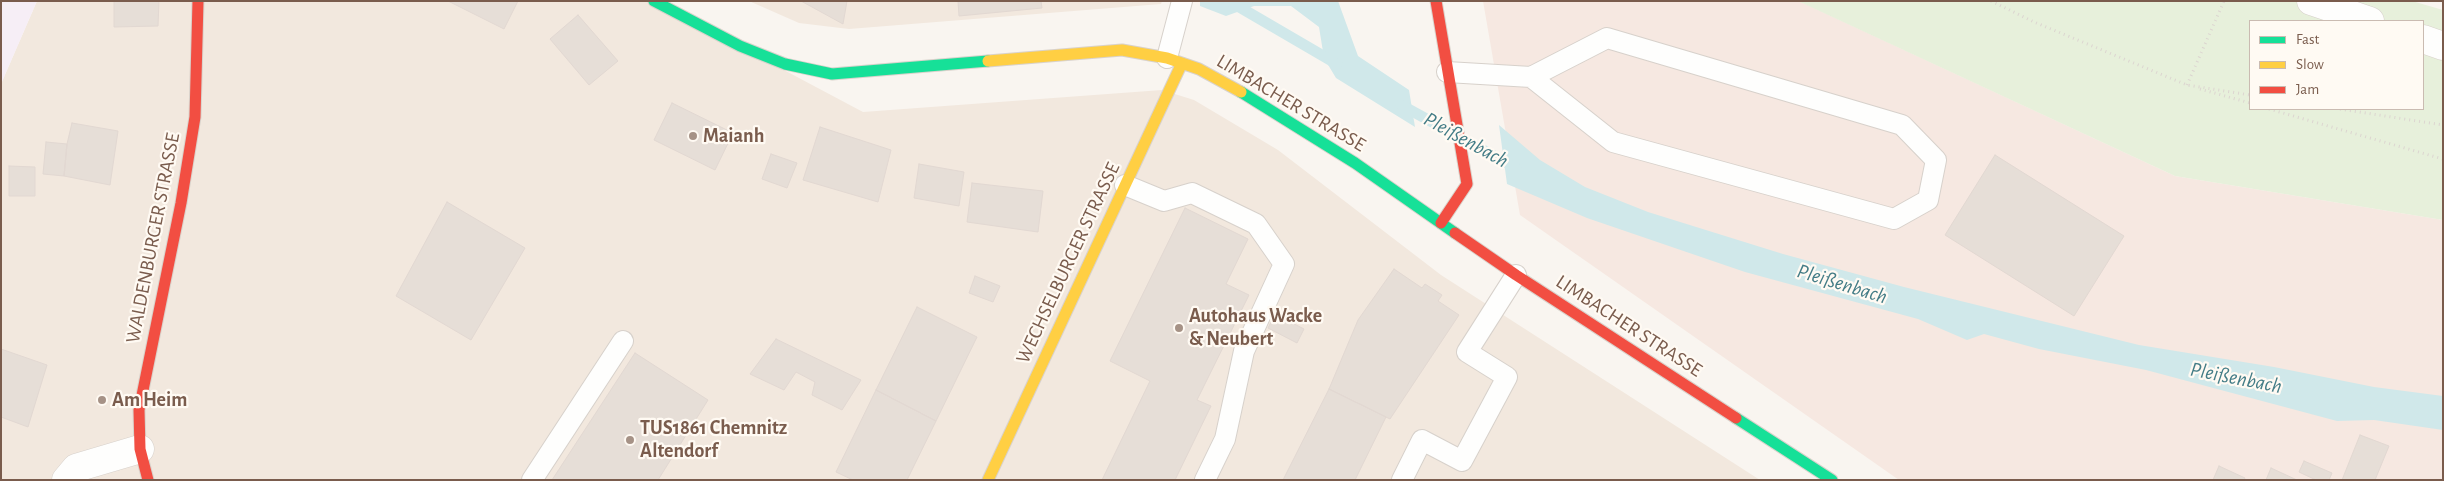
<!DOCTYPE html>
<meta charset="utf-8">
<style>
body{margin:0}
#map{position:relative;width:2444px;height:481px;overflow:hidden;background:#f9f5f0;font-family:"Alegreya Sans",sans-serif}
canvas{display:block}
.frame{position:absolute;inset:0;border:2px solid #7a5c4d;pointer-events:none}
.legend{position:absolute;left:2249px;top:20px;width:175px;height:90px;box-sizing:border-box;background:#fffaf3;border:1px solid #cabbb1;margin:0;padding:6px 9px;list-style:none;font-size:15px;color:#7a5c4d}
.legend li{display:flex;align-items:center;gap:10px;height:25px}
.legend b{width:25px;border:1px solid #cabbb1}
</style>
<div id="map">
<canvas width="2444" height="481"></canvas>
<div class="frame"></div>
<ul class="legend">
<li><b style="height:6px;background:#16e098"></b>Fast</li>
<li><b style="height:6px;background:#ffcf43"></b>Slow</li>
<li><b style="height:6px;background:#f24e42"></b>Jam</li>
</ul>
</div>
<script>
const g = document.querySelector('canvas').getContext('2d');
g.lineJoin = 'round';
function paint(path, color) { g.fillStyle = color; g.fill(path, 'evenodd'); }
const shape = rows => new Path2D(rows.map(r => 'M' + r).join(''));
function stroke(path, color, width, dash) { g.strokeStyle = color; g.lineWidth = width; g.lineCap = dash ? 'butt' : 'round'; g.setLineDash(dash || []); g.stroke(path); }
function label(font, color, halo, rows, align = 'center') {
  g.font = font + ' "Alegreya Sans",sans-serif'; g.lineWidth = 4.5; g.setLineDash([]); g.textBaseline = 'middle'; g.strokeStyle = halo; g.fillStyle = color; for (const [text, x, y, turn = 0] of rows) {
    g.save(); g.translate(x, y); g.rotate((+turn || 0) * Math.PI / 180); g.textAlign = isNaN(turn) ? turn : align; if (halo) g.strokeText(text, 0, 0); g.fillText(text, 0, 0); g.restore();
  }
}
const residential = shape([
 [37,1,654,1,863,112,1162,90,1194,100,1278,150,1441,275,1760,480,1,480,1,84],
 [749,1,1162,1,1161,4,849,29,799,23]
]);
const commercial = shape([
 [1483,1,1799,1,2175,176,2443,220,2443,480,1899,480,1520,215]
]);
const education = shape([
 [1,1,37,1,1,84]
]);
const green = shape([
 [1798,1,2412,1,2443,10,2443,220,2175,176],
 [2250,21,2423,21,2423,109,2250,109]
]);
const water = shape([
 [1200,1,1338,1,1358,56,1409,90,1415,127,1336,78,1324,58,1319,27,1291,6,1254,6,1226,16,1200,6],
 [1499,125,1540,160,1585,187,1648,212,1783,254,1904,287,2139,345,2274,367,2374,387,2443,396,2443,430,2374,420,2337,421,2146,370,2039,349,1984,334,1967,340,1918,319,1745,272,1587,218,1507,184]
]);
const stream = shape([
 [1229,1,1337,64],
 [1401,105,1516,168]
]);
const building = shape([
 [114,1,159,1,158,26,114,27,114,1],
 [448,1,518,1,504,29,448,1],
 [801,1,847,1,843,24,801,1],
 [958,1,1041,1,1042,8,959,16,958,1],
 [578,15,618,61,589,85,550,39,578,15],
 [672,103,733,133,715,170,654,140,672,103],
 [72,123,118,131,110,185,64,176,67,144,72,123],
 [820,127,891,150,878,202,803,180,820,127],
 [46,142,67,144,64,176,43,174,46,142],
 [771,154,797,163,787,188,762,179,771,154],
 [1995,155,2124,236,2074,316,1945,235,1995,155],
 [919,164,964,172,959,206,914,198,919,164],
 [9,166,35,167,35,196,9,196,9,166],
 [972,183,1043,191,1038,232,967,222,972,183],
 [447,202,525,248,471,340,396,296,447,202],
 [1185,208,1248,239,1226,284,1249,295,1197,400,1211,406,1175,480,1102,480,1150,381,1110,361,1185,208],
 [1394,269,1422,288,1425,284,1442,295,1438,301,1459,315,1390,419,1329,389,1358,320,1394,269],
 [975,276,1000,286,993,302,969,293,975,276],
 [917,307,977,337,936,421,876,390,917,307],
 [1275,314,1304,329,1297,343,1268,328,1275,314],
 [776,339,861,380,842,410,812,395,815,382,796,372,784,390,750,374,776,339],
 [1,349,47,365,28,427,1,417,1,349],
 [635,353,708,400,658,480,552,480,635,353],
 [1329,389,1386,417,1355,480,1283,480,1329,389],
 [876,390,936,421,907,480,853,480,836,472,876,390],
 [2360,435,2389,446,2375,480,2342,480,2360,435],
 [2304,461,2332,473,2329,480,2316,480,2299,472,2304,461],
 [2219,466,2245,478,2244,480,2213,480,2219,466],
 [2271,468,2297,480,2266,480,2271,468]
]);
const path = shape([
 [1991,1,2034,22,2187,85,2250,95],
 [2187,85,2224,1],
 [2200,89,2250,103],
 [2269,109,2443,159],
 [2340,109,2443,125]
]);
const lane = shape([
 [1167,58,1182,1],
 [1447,72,1531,77,1607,38,1902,125,1936,160,1928,200,1894,219,1613,142,1531,77],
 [1125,185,1164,201,1192,193,1256,224,1284,264,1244,351,1225,439,1205,480],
 [532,480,623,341],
 [1402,480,1422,440,1462,461,1507,377,1467,352,1516,275]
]);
const street = shape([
 [2311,1,2370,21],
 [2423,39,2443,46],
 [66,480,76,468,140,449]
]);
const fast = shape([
 [654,1,740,46,785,64,832,74,988,61],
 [1241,92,1355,163,1455,233],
 [1736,418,1832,480]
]);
const slow = shape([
 [988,61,1122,50,1167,58,1199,69,1241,92],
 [988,480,1182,63]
]);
const jam = shape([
 [1436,1,1467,184,1441,223],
 [1455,233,1516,275,1736,418],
 [148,480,140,449,139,410,181,203,195,117,198,1]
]);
const markers = [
 [693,136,5,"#a69286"],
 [1179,328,5,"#a69286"],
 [102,400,5,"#a69286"],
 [630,440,5,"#a69286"]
];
const streetNames = [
 ["LIMBACHER STRASSE",1291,103,31],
 ["WALDENBURGER STRASSE",153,238,-79],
 ["WECHSELBURGER STRASSE",1068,263,-65],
 ["LIMBACHER STRASSE",1629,326,33]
];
const poiNames = [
 ["Maianh",703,136],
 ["Autohaus Wacke",1189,316],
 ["& Neubert",1189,339],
 ["Am Heim",112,400],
 ["TUS1861 Chemnitz",640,428],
 ["Altendorf",640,451]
];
const waterNames = [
 ["Pleißenbach",1466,140,29],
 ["Pleißenbach",1842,284,17],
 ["Pleißenbach",2236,378,11]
];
paint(residential, '#f2e8de');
paint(commercial, '#f6e8e1');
paint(education, '#f6eef6');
paint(green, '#e7f0db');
paint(water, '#d0e8ea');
stroke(stream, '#d0e8ea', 11);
paint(building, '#e6ded7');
stroke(building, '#e2d8d2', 1);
stroke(lane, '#d7d1cb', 22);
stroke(street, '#d7d1cb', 29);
stroke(fast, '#d9d2cb', 13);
stroke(slow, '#d9d2cb', 13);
stroke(jam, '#d9d2cb', 13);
stroke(path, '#dcd5d0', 3, [1, 4]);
stroke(lane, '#fefefd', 20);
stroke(street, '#fefefd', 28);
stroke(fast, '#16e098', 11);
stroke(slow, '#ffcf43', 11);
stroke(jam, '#f24e42', 11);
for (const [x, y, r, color] of markers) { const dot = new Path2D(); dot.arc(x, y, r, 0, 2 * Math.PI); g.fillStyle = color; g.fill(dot); stroke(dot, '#fffaf3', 2); }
label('20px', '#7a5c4d', '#fffaf3', streetNames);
label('bold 20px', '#7a5c4d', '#fffaf3', poiNames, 'left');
label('italic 21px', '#437c86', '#fffaf3', waterNames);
</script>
